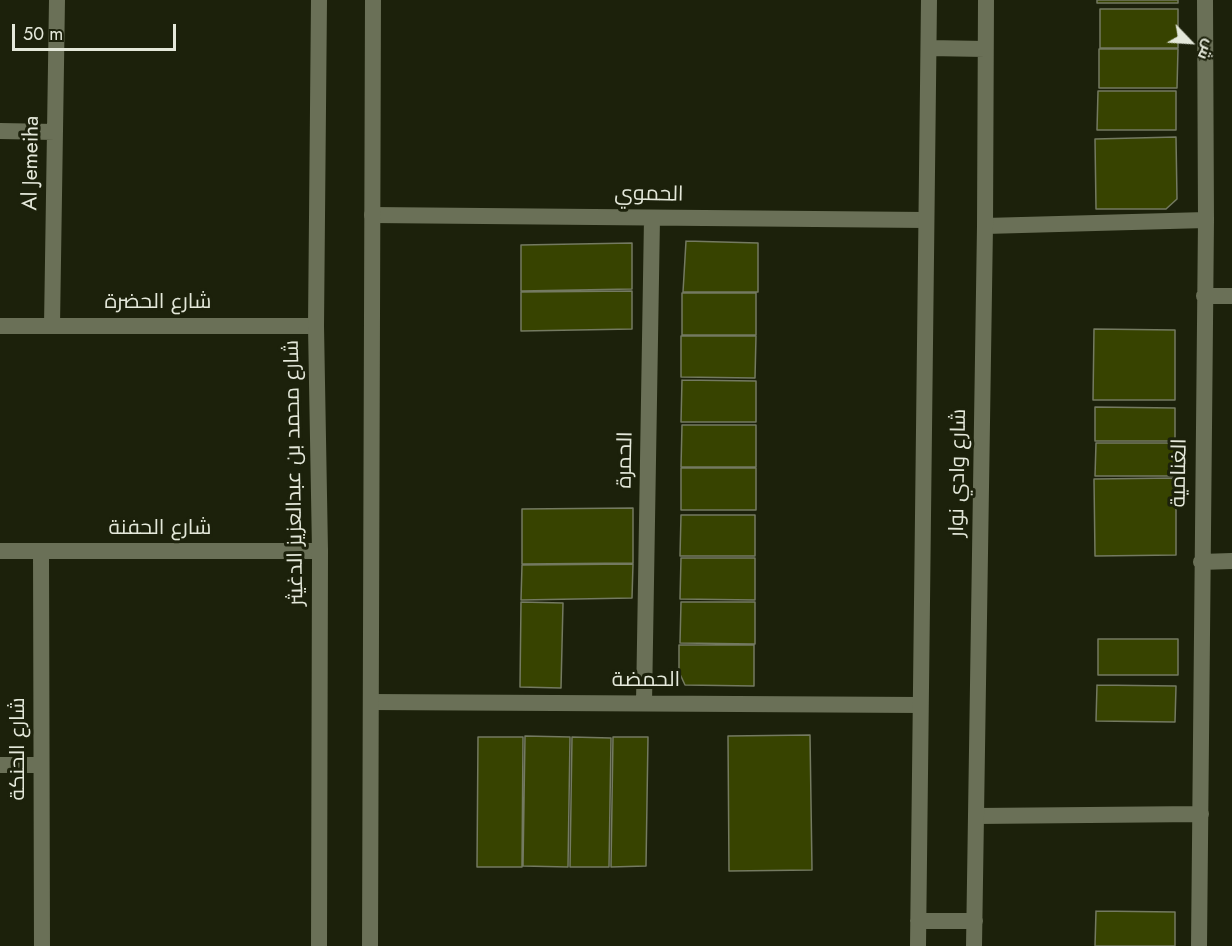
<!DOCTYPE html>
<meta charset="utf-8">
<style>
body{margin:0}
#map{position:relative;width:1232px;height:946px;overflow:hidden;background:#1c210b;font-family:Jost,Cairo,sans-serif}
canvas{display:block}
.north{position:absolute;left:1160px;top:12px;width:60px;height:60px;-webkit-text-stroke:4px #1c210b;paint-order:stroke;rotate:115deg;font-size:16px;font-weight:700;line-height:24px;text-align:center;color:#e4e8da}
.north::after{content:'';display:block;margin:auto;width:21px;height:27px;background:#e4e8da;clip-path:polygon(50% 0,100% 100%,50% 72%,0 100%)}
.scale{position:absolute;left:12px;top:24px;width:164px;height:27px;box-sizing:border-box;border:3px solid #e4e8da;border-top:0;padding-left:8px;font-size:18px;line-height:21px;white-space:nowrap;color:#e4e8da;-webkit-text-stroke:4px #1c210b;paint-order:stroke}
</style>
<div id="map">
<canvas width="1232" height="946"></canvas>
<div class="north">ش</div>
<div class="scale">50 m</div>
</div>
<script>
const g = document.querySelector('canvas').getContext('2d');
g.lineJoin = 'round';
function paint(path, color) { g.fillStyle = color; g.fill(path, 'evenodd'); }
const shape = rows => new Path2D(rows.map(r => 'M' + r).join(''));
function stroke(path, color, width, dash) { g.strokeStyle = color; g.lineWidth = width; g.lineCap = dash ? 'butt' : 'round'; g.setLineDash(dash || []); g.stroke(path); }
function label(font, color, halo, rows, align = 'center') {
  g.font = font + ' Jost,Cairo,sans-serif'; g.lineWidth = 6; g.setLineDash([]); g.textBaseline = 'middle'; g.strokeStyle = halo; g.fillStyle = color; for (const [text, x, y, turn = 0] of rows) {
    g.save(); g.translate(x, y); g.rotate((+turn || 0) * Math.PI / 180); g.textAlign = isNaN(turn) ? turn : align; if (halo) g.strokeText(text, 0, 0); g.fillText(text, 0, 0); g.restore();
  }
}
const building = shape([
 [1097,0,1178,0,1178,3,1097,3,1097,0],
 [1100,9,1178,9,1178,48,1100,48,1100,9],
 [1099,49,1178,49,1177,88,1099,88,1099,49],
 [1098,91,1176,91,1176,130,1097,130,1098,91],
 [1176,137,1177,199,1166,209,1096,209,1095,139,1176,137],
 [686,241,758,243,758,292,683,292,686,241],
 [632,243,632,289,521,291,521,245,632,243],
 [632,291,632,329,521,331,521,292,632,291],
 [682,293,756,293,756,335,682,335,682,293],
 [1094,329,1175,330,1175,400,1093,400,1094,329],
 [681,336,756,336,755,378,681,377,681,336],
 [682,380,756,381,756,422,681,422,682,380],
 [1095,407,1175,408,1175,441,1095,441,1095,407],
 [682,425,756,425,756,467,681,467,682,425],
 [1096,443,1176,443,1175,476,1095,476,1096,443],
 [681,468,756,468,756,510,681,510,681,468],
 [1176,478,1176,555,1095,556,1094,479,1176,478],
 [633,508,633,563,522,564,522,509,633,508],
 [681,515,755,515,755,556,680,556,681,515],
 [681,558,755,558,755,600,680,599,681,558],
 [633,564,632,598,521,600,522,565,633,564],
 [521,602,563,603,561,688,520,687,521,602],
 [681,602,755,602,755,644,680,643,681,602],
 [1098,639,1178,639,1178,675,1098,675,1098,639],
 [679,645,754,645,754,686,685,685,679,672,679,645],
 [1097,685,1176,686,1175,722,1096,721,1097,685],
 [810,735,812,870,729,871,728,736,810,735],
 [525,736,570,737,568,867,523,866,525,736],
 [478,737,523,737,522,867,477,867,478,737],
 [572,737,611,738,609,867,570,867,572,737],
 [613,737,648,737,646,866,611,867,613,737],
 [1096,911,1175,912,1175,946,1095,946,1096,911]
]);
const minor = shape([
 [0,131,55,132],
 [372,215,926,220],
 [985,226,1206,220],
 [1204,296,1232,296],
 [0,326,316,326],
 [52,326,57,0],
 [0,551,320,551],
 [41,551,42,946],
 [1201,562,1232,561],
 [371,702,920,705],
 [644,703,652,218],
 [0,765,41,765],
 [976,816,1201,814],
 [1199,946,1206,220,1205,0]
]);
const tertiary = shape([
 [929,48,985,49],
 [918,921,975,921],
 [319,946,320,551,316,326,319,0],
 [370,946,373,0],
 [918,946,929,0],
 [974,946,985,226,986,0]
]);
const streetNames = [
 ["Al Jemeiha",32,163,-89],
 ["الحموي",649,195,1],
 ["شارع الحضرة",158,303],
 ["الحمرة",626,460,-89],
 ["شارع محمد بن عبدالعزيز الدغيثر",295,473,-91],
 ["شارع وادي نوار",959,473,-89],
 ["الغنامية",1180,473,-89],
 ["شارع الحفنة",160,529],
 ["الحمضة",646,681],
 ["شارع الحنكة",19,749,-90]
];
paint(building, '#374300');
stroke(building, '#747a61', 1.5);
stroke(minor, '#6a7057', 16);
stroke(tertiary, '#6a7057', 16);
label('21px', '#e4e8da', '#1c210b', streetNames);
</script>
